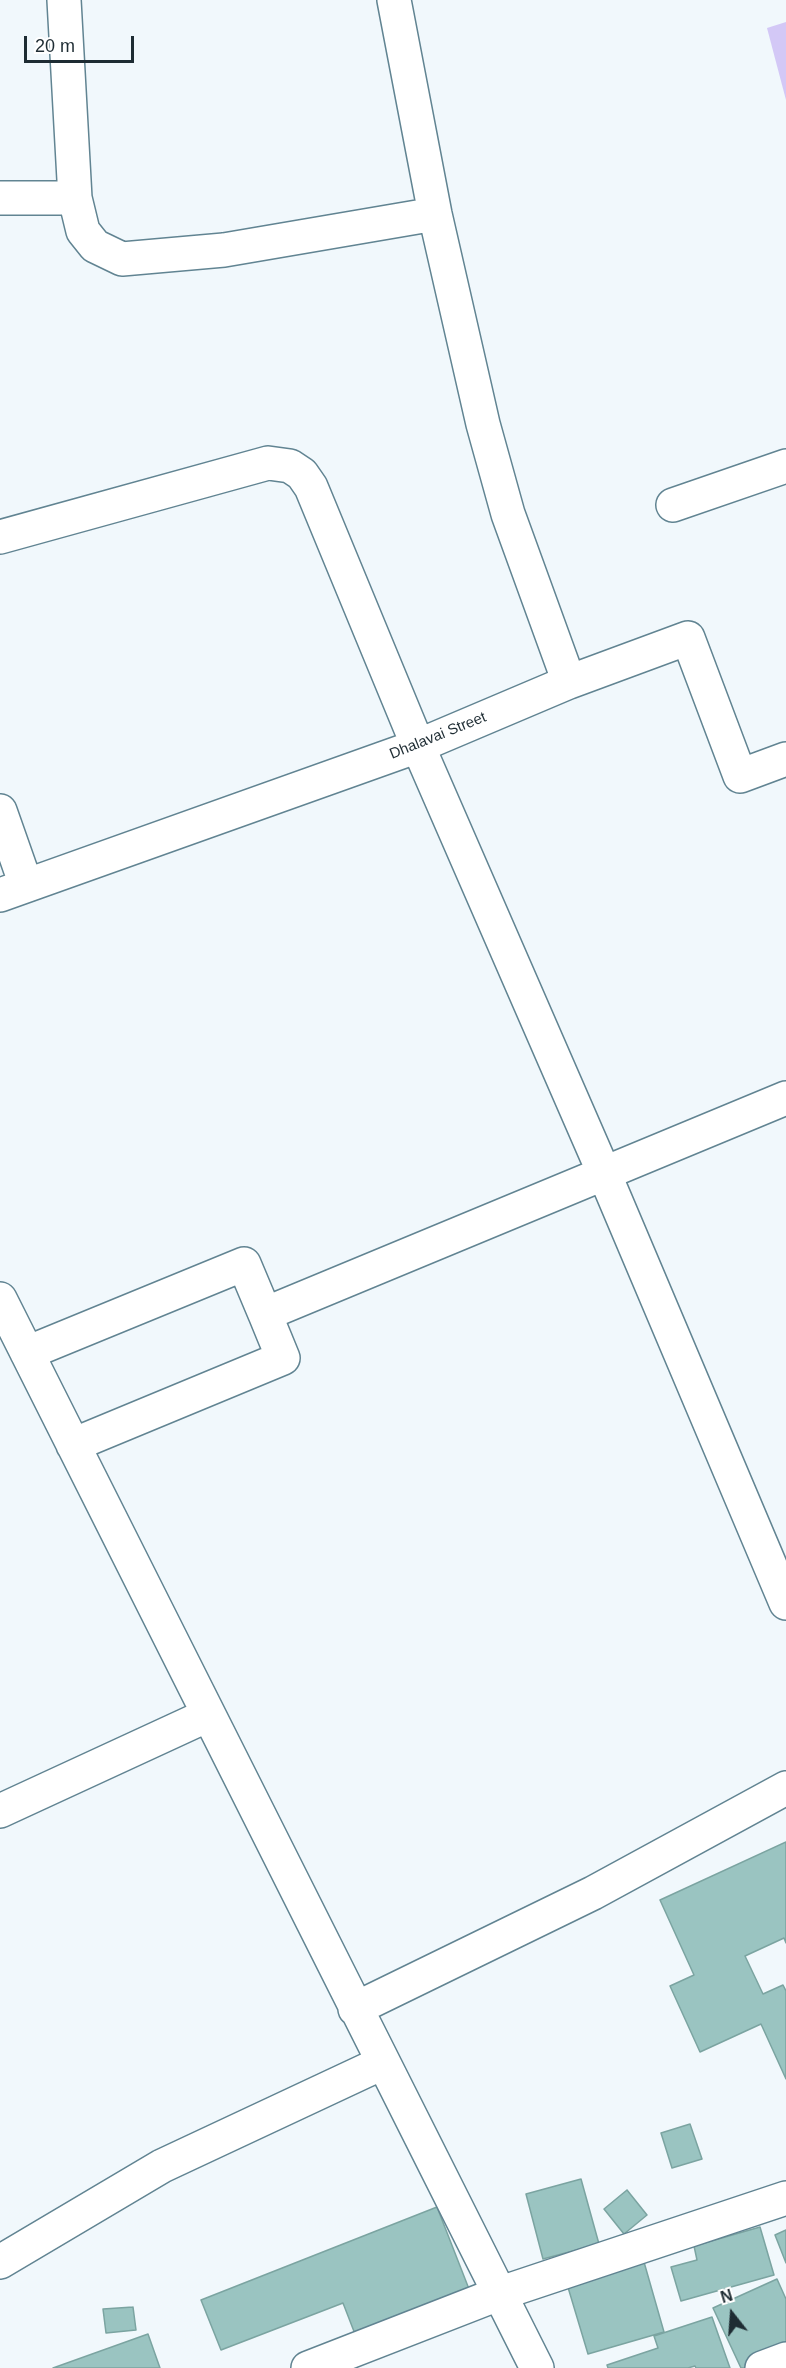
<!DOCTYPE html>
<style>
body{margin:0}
#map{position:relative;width:786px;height:2368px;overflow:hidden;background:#f1f8fc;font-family:Helvetica,sans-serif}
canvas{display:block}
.north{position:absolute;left:702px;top:2284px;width:60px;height:60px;-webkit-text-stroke:4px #fff;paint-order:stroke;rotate:343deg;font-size:16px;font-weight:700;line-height:24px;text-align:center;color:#1e2c33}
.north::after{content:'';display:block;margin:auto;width:21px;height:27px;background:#1e2c33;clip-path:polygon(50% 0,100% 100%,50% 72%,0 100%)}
.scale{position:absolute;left:24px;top:36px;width:110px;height:27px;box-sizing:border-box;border:3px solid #1e2c33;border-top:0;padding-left:8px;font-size:18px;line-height:21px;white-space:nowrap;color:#1e2c33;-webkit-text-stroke:4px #fff;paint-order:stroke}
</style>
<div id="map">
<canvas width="786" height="2368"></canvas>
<div class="north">N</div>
<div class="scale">20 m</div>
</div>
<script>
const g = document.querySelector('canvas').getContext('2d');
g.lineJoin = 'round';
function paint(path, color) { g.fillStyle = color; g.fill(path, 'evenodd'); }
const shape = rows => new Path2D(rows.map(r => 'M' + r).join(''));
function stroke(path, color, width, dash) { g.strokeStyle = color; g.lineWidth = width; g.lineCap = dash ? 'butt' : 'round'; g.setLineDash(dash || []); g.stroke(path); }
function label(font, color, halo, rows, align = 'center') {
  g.font = font + ' Helvetica,sans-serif'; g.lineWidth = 4.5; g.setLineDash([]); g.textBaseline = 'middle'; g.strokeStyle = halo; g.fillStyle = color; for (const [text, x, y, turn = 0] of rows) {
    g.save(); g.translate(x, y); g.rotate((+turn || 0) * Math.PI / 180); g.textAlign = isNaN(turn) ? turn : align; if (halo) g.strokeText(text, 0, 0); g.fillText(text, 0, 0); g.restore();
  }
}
const water = shape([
 [786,22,786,100,767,28]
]);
const building = shape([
 [786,1842,786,1943,784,1938,745,1956,763,1994,783,1985,786,1991,786,2079,761,2024,700,2052,670,1986,694,1975,660,1900,786,1842],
 [690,2124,702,2159,672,2168,661,2133,690,2124],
 [581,2179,599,2244,543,2259,526,2194,581,2179],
 [627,2190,647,2215,624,2234,604,2209,627,2190],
 [437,2207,469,2289,355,2334,343,2303,221,2350,201,2300,437,2207],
 [760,2227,774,2275,681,2301,671,2267,697,2260,694,2246,760,2227],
 [786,2230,786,2263,775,2235,786,2230],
 [644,2262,664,2332,588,2354,567,2284,644,2262],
 [777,2279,786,2299,786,2351,749,2368,741,2368,713,2308,777,2279],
 [133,2307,136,2330,106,2333,103,2309,133,2307],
 [712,2317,730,2368,696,2368,695,2366,688,2368,608,2368,607,2365,658,2348,654,2336,712,2317],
 [148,2334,160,2368,53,2368,148,2334]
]);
const minor = shape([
 [64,0,75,198,83,231,95,246,122,259,224,250,435,214],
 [394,0,435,214,483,424,508,514,569,682],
 [0,198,75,198],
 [673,505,786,466],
 [0,537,268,463,290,466,302,474,311,487,418,746,604,1173,786,1603],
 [0,811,26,885],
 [0,895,418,746,569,682,688,638,740,776,786,759],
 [0,1299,537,2368],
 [27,1353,244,1264,265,1314,786,1098],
 [73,1445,283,1358,265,1314],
 [0,1811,208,1715],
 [355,2009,593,1893,786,1788],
 [0,2262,162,2166,382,2063],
 [308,2368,498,2294,786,2198],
 [762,2368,786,2359]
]);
const streetNames = [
 ["Dhalavai Street",438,736,-22]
];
paint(water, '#d3c8f6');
paint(building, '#9ac4c1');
stroke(building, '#7ba4a1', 1.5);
stroke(minor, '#618492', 36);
stroke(minor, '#fff', 33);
label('15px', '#1e2c33', '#fff', streetNames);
</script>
